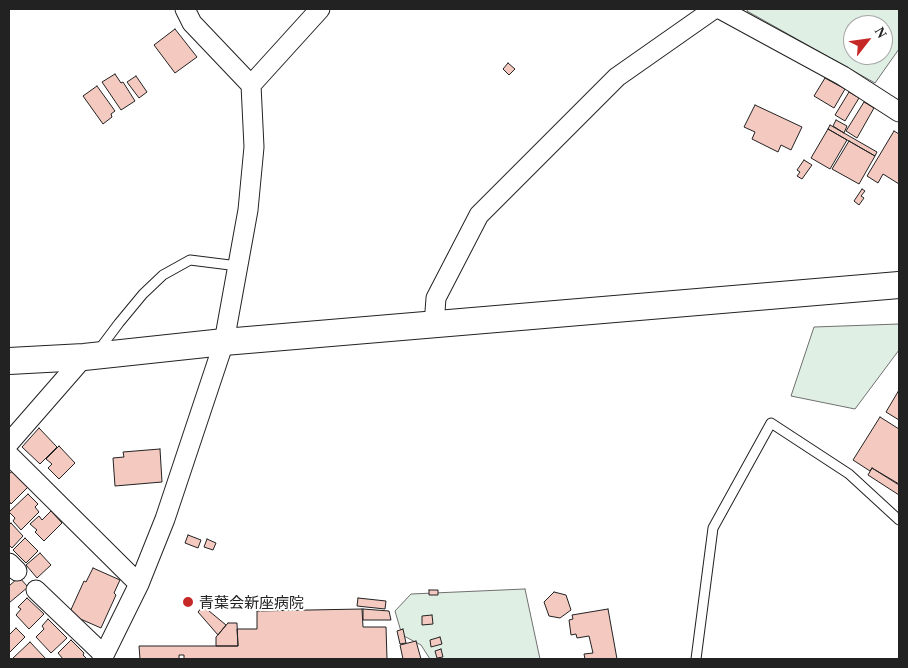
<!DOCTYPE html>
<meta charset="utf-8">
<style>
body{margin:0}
#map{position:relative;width:908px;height:668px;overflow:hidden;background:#fff;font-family:Georgia,serif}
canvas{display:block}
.frame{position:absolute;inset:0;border:10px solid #222;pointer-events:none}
.north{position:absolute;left:843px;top:15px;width:50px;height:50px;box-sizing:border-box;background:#fff;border:1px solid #a7a7a7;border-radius:50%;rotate:60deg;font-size:14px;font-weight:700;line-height:20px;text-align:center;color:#222}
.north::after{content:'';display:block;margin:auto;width:18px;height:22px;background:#c62828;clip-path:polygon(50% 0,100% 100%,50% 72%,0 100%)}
</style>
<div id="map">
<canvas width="908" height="668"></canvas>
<div class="frame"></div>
<div class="north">N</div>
</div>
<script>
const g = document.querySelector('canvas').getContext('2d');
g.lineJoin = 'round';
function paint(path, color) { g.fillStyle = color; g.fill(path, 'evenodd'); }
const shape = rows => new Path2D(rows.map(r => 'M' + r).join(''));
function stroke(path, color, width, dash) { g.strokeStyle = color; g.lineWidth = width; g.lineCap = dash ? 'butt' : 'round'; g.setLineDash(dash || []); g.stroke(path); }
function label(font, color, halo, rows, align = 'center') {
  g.font = font + ' Georgia,"Noto Sans JP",serif'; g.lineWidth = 4; g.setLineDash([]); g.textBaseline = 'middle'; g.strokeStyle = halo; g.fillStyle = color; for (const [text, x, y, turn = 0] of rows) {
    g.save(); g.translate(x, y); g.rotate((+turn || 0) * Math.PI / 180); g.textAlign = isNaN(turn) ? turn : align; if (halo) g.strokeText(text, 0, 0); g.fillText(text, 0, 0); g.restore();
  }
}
const green = shape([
 [748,9,899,9,899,49,875,83,747,11,748,9],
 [853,25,883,25,883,55,853,55,853,25],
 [899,324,899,350,855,409,791,396,814,327,899,324],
 [525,589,540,659,430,659,421,645,402,635,395,611,411,594,525,589]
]);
const building = shape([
 [175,29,197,57,175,73,154,45,175,29],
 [508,63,515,69,509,75,503,69,508,63],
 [115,74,121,83,123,82,135,101,121,110,102,82,115,74],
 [136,76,147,92,139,98,127,82,136,76],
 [825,78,845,89,834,108,814,96,825,78],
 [97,86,115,111,111,114,112,117,103,124,83,96,97,86],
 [849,92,859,98,845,121,835,115,849,92],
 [864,102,874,108,857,138,846,131,864,102],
 [755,105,802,127,791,150,781,145,778,152,752,139,755,132,744,127,755,105],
 [836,120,847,126,844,133,833,126,836,120],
 [830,125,877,152,875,156,828,129,830,125],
 [828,129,847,140,830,169,811,158,828,129],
 [894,131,899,134,899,184,883,174,878,183,867,176,894,131],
 [849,141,875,156,859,184,832,169,849,141],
 [804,160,812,165,802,179,797,176,800,172,797,170,804,160],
 [862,189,865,191,861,196,864,198,859,205,854,201,862,189],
 [899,390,899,420,886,412,899,390],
 [880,417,899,429,899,484,872,468,870,471,853,460,880,417],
 [39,428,57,447,40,464,22,447,39,428],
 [59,446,75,463,59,479,48,468,52,464,46,459,59,446],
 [160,449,162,482,115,486,113,458,124,457,123,452,160,449],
 [872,468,899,485,899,495,868,475,872,468],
 [14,470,29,486,11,504,9,501,9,472,10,473,14,470],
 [28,494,38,504,35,507,39,512,21,530,13,521,15,518,9,512,28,494],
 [51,511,62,523,44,541,35,532,37,530,30,524,39,516,42,520,51,511],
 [11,523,23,536,12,548,9,545,9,525,11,523],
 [188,535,201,540,198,548,185,543,188,535],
 [25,538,38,551,26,563,13,550,25,538],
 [207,539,216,543,213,550,204,547,207,539],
 [40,553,51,565,37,578,26,565,40,553],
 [93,568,120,580,114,593,116,595,101,628,69,614,84,581,86,582,93,568],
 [19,577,28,587,9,603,9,586,19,577],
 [429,590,438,590,438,595,429,595,429,590],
 [554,592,566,595,571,610,560,618,549,616,544,602,554,592],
 [27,598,44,614,29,629,16,615,21,609,18,607,27,598],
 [358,598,386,601,385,609,357,606,358,598],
 [203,606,226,625,218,635,198,612,203,606],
 [362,609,363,627,386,627,387,659,184,659,184,655,179,655,179,659,140,659,139,646,238,646,237,629,257,629,257,611,362,609],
 [363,609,389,611,391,620,363,620,363,609],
 [608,609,617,659,585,659,584,654,593,653,589,636,577,638,576,634,571,635,569,620,573,619,572,615,608,609],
 [432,615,433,624,422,625,422,616,432,615],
 [48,619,67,638,51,653,36,637,44,629,42,626,48,619],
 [228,623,237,623,238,646,216,646,216,637,228,623],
 [16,628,25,637,9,653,9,635,16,628],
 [403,629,406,643,400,644,397,631,403,629],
 [440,637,442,644,431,647,430,640,440,637],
 [71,640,84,653,83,655,86,658,85,659,63,659,58,653,71,640],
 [416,641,421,659,403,659,400,645,416,641],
 [30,642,46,659,12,659,30,642],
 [441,649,443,657,437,658,435,651,441,649]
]);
const lane = shape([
 [98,351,119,323,143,294,163,275,190,260,238,266],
 [696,659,713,528,771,423,849,474,899,520]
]);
const street = shape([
 [720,9,843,76,899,112],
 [251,85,320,9],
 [434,325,436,298,479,215,617,77,714,9],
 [9,443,84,357],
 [9,455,139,584],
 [9,563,17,571],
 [36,590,104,655],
 [102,659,139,584,165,519,224,342,248,210,254,147,251,85,192,23,185,9]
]);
const secondary = shape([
 [9,361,84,357,224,342,899,285]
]);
const markers = [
 [188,602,6,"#c62828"]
];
const poiNames = [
 ["青葉会新座病院",199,602]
];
paint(green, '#e0efe3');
stroke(green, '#6f6f6f', 1);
paint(building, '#f3c9c0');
stroke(building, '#222', 1);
stroke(lane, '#222', 11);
stroke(street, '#222', 21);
stroke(secondary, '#222', 28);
stroke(lane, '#fff', 9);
stroke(street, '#fff', 19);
stroke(secondary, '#fff', 26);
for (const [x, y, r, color] of markers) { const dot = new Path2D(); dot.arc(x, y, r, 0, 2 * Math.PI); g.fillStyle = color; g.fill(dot); stroke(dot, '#fff', 2); }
label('15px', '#222', '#fff', poiNames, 'left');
</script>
